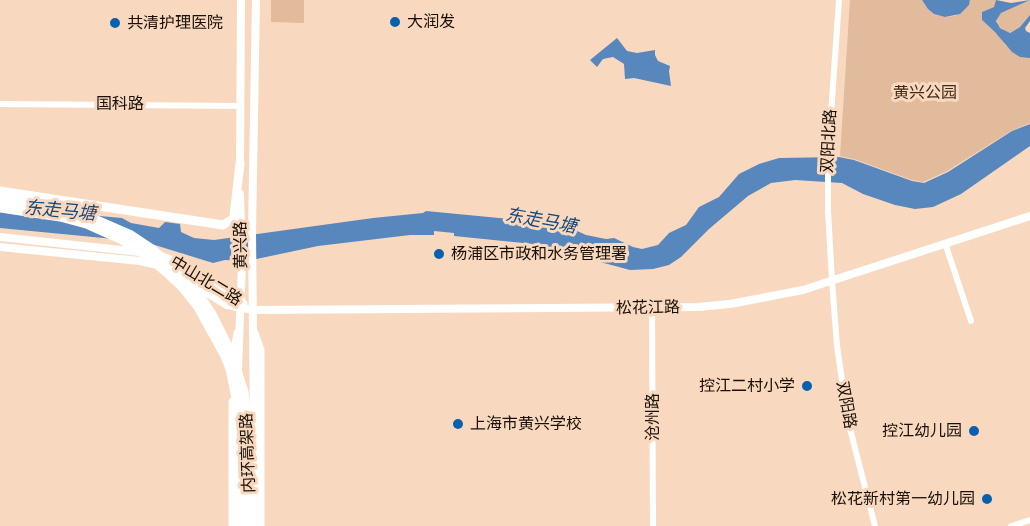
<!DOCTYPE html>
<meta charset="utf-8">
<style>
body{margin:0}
canvas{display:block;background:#f8d9bf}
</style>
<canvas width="1030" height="526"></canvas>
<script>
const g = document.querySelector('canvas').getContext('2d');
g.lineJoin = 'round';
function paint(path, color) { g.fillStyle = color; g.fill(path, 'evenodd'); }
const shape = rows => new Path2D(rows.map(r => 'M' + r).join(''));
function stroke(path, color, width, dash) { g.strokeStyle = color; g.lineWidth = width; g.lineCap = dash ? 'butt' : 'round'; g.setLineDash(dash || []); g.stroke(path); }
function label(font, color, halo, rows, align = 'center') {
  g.font = font + ' Quicksand,"Noto Sans SC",sans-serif'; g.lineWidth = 6; g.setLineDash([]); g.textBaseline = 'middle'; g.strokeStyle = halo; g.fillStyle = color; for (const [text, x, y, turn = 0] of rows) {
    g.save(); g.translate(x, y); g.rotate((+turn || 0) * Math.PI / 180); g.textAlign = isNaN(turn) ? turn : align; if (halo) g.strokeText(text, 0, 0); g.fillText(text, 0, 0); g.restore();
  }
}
const green = shape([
 [271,0,304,0,304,23,271,22],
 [850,0,922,0,928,9,934,14,945,17,955,16,969,5,970,0,996,0,994,7,982,12,982,20,1001,37,1006,46,1030,58,1030,123,1011,131,947,171,923,182,912,180,854,159,840,156],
 [1030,0,1030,15,1020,27,1009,33,998,26,997,19,1001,13]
]);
const water = shape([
 [922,0,970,0,969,5,960,14,945,17,934,14,928,9],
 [996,0,1011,3,1030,0,1001,13,996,21,1000,28,1010,33,1020,27,1030,15,1030,21,1025,28,1026,31,1030,33,1030,58,1020,57,1012,52,995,32,982,20,982,12,994,7],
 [617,38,627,51,637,53,655,50,655,55,658,61,670,66,669,71,671,86,634,78,625,79,624,64,613,57,603,59,597,67,590,60],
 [1030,124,1030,146,961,194,933,207,915,209,895,205,863,194,842,183,795,180,771,183,748,196,709,229,681,257,669,265,653,269,630,270,533,244,454,236,454,233,434,231,434,235,410,235,318,246,247,261,225,260,213,263,145,242,0,228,0,207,122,218,131,223,159,228,165,222,180,224,181,232,194,238,214,240,373,218,423,213,426,211,562,224,586,235,606,239,614,238,633,247,642,249,658,245,669,233,686,225,699,207,719,197,739,174,759,164,779,158,839,157,854,160,912,181,924,183,948,172,1012,131]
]);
const minor = shape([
 [839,0,828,157,828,211,832,281,837,346,848,421,875,526],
 [0,104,240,106],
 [945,243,971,321],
 [652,309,653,526],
 [1011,526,1030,520]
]);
const major = shape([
 [240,169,241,0],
 [0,237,140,252],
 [0,247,140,261,158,265],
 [159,255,190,268,243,303],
 [192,284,227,305,254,310,698,307,730,304,803,290,1030,216],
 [238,370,242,263,240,194],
 [255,526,252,232,256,0]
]);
const highway = shape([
 [0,191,223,225,233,219,234,216,240,163],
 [0,200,30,203,85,215,131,235,152,249,175,269,202,299,212,314,231,352,244,392,249,431,249,526],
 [0,208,60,217,86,224,122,240,148,257,166,272,182,287,198,307,225,356,230,369,239,412,241,424,242,526],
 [254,333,260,350,260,526],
 [234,356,238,333],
 [233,526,233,402]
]);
const markers = [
 [395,22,6,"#0860ae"],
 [115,23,6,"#0860ae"],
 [439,254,6,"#0860ae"],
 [807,386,6,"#0860ae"],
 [458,424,6,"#0860ae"],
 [974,431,6,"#0860ae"],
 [987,499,6,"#0860ae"]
];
const poiNames = [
 ["大润发",407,22],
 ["共清护理医院",127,23],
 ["杨浦区市政和水务管理署",451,254],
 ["控江二村小学",795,386,"right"],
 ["上海市黄兴学校",470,424],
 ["控江幼儿园",962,431,"right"],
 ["松花新村第一幼儿园",975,499,"right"]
];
const parkNames = [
 ["黄兴公园",925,93]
];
const streetNames = [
 ["国科路",120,104],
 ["双阳北路",829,141,-87],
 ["黄兴路",241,245,-91],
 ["中山北二路",206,281,31],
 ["松花江路",648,308,-1],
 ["双阳路",846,405,80],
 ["沧州路",653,417,-90],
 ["内环高架路",248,453,-92]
];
const waterNames = [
 ["东走马塘",60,211,5],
 ["东走马塘",541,221,10]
];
paint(green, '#e1bb9b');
paint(water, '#5787bd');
stroke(minor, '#fff', 6);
stroke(major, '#fff', 8);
stroke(highway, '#fff', 9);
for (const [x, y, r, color] of markers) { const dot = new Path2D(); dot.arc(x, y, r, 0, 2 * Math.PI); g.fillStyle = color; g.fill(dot); stroke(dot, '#f8d9bf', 2); }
label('16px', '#1a1007', '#f8d9bf', poiNames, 'left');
label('16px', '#422912', '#f8d9bf', parkNames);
label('16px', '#1a1007', '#f8d9bf', streetNames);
label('italic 18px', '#15487c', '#f8d9bf', waterNames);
</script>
